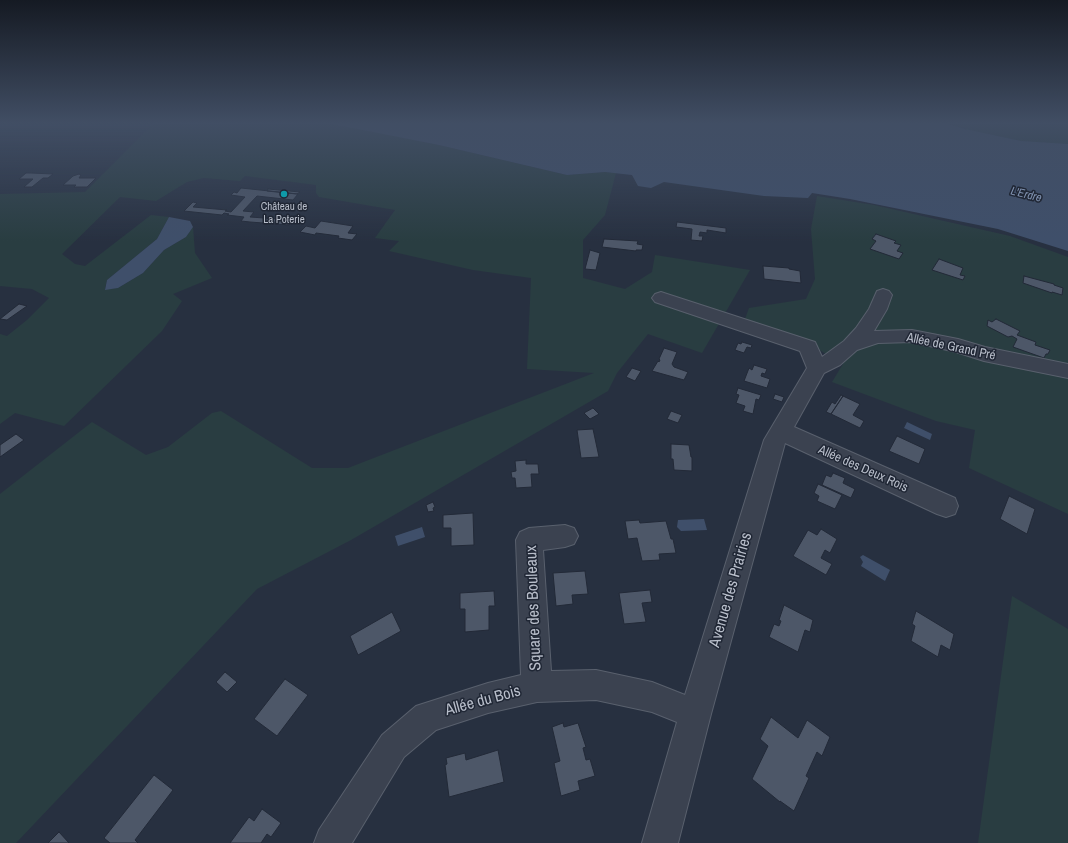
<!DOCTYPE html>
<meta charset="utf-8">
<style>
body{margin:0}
canvas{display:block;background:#273040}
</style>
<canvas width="1068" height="843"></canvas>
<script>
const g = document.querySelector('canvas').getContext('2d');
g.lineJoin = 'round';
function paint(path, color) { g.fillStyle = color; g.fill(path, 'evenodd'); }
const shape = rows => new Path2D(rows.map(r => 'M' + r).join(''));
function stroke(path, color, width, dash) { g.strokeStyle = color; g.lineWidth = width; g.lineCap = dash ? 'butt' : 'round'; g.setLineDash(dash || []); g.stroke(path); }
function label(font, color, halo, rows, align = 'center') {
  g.font = font + ' "Archivo Narrow",sans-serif'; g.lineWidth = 3; g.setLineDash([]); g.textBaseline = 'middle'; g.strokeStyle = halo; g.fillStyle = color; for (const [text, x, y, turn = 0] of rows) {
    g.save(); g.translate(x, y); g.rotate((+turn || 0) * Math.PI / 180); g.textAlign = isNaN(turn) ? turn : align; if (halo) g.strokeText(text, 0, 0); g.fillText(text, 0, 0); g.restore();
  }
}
const green = shape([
 [154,123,327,123,339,124,439,145,567,175,605,172,616,173,605,215,583,240,583,278,625,289,652,272,655,255,750,270,702,353,648,334,617,373,608,391,351,540,257,589,16,843,0,843,0,494,92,422,146,455,168,447,212,413,221,411,312,468,348,468,594,373,527,369,531,278,473,270,389,251,399,241,375,238,395,210,319,197,316,193,316,185,245,176,240,181,204,178,187,182,156,201,120,197,62,254,75,264,85,266,151,215,169,217,157,239,107,280,105,289,118,288,143,273,164,250,186,237,193,227,195,253,212,278,173,294,182,301,162,331,64,426,15,413,0,424,0,334,7,336,27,320,49,298,32,289,0,286,0,194,85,192],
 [946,123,1068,123,1068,144,1021,141,965,129],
 [817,196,874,205,1010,236,1068,257,1068,514,969,468,975,430,936,421,832,382,843,364,801,339,745,319,749,308,806,299,815,279,811,229],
 [1012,596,1068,629,1068,843,978,843]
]);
const water = shape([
 [327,123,946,123,965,129,1021,141,1068,144,1068,251,998,229,850,199,812,193,808,198,764,196,664,182,651,188,638,186,632,175,605,172,567,175,439,145],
 [169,217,190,221,193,227,186,237,164,250,143,273,118,288,105,290,107,280,157,239],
 [907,422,932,434,930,440,904,428],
 [704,519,707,530,681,531,677,527,678,520],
 [422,527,425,537,398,546,395,536],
 [863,555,890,570,885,581,861,566,863,562,860,557]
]);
const building = shape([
 [26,173,31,173,53,174,48,178,43,178,32,187,24,187,33,179,19,179,26,173],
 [79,174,81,175,79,178,96,178,87,187,74,187,76,185,63,185,73,176,79,174],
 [241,188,298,194,293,200,257,196,243,211,254,212,250,217,293,220,289,225,250,222,241,221,244,217,227,215,229,214,224,213,222,215,184,211,193,202,197,203,193,207,227,210,225,211,231,212,245,197,231,195,234,192,237,193,241,188],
 [268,189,300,192,297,194,267,191,268,189],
 [321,221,353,226,348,233,357,234,352,240,338,238,339,236,316,233,315,235,300,232,306,226,315,228,321,221],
 [677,222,726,228,726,233,707,230,707,233,700,232,699,236,703,236,702,241,691,240,692,229,676,227,677,222],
 [876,234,896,241,894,243,901,245,897,251,903,253,899,259,870,249,876,241,872,239,876,234],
 [604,239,638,241,637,244,643,245,642,250,636,250,636,251,602,247,604,239],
 [590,250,600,253,596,270,585,269,590,250],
 [939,259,963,268,960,275,965,276,963,280,932,270,939,259],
 [763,266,789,268,789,269,800,271,801,283,764,279,763,266],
 [1024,276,1054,284,1054,285,1063,288,1062,295,1052,292,1052,293,1023,283,1024,276],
 [19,304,27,306,7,320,0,319,19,304],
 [996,319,1020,331,1017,335,1036,342,1035,345,1050,350,1048,354,1046,354,1044,358,1013,347,1017,339,1012,336,1008,337,987,326,988,320,992,322,996,319],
 [742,342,752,345,751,348,747,347,744,353,735,350,738,343,741,344,742,342],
 [664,348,677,352,672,364,674,367,688,372,684,380,652,371,658,361,659,362,660,360,659,359,664,348],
 [754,365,767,369,765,374,762,373,761,376,770,379,767,388,744,381,749,368,752,370,754,365],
 [632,368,641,371,635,381,626,377,632,368],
 [738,388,761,395,759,400,756,399,753,414,743,411,745,406,736,403,739,395,736,394,738,388],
 [775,394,784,397,782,402,773,399,775,394],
 [841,395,843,396,831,414,826,412,832,402,835,404,841,395],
 [843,396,860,404,853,415,864,421,860,428,831,414,843,396],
 [593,408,599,414,590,419,584,413,593,408],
 [671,411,682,415,678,423,667,419,671,411],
 [593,429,599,457,581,458,577,430,593,429],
 [16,434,24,440,0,457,0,445,16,434],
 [897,436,925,449,919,464,889,451,897,436],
 [671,444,689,445,691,457,692,457,692,471,674,470,673,459,671,459,671,444],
 [526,460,526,464,538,464,539,474,531,474,532,487,516,488,515,478,512,478,511,472,516,471,515,461,526,460],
 [833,473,845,478,843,483,855,489,851,498,822,485,826,475,831,477,833,473],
 [818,484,842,495,835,509,817,501,819,496,814,493,818,484],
 [1009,496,1035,509,1027,534,1000,519,1009,496],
 [433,502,435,507,433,508,434,511,428,512,426,505,433,502],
 [473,513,474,545,451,546,451,528,443,528,443,515,473,513],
 [639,520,640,523,666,521,671,539,673,539,676,553,659,554,660,560,642,561,637,538,628,539,625,521,639,520],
 [821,529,837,539,830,553,825,550,821,558,832,564,826,575,793,556,808,530,817,535,821,529],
 [585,571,588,594,572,595,573,604,556,606,553,573,585,571],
 [650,590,652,602,642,603,646,622,624,624,619,593,650,590],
 [494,591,495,606,489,606,489,630,465,632,465,609,460,609,460,593,494,591],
 [784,605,813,620,810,632,805,630,798,652,769,637,774,624,779,626,781,621,779,620,784,605],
 [916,611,954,634,950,650,941,645,938,657,911,641,915,626,912,624,916,611],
 [392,612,401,631,358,655,350,636,392,612],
 [225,672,237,682,227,692,216,682,225,672],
 [285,679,308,695,277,736,254,719,285,679],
 [771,717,798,738,807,720,830,737,822,756,817,752,806,776,809,778,794,811,780,801,780,802,752,779,768,746,760,739,771,717],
 [563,723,564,727,578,723,586,747,583,748,586,760,590,759,595,776,578,781,580,790,561,796,554,763,560,761,552,727,563,723],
 [498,750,504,782,449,797,445,765,447,764,446,758,465,753,466,760,498,750],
 [154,775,173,790,135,840,138,843,110,843,104,838,154,775],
 [262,809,281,823,271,837,267,834,261,843,230,843,249,817,254,821,262,809],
 [59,832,69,843,48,843,59,832]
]);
const minor = shape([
 [883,289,889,291,892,295,887,309,874,331,912,330,958,339,985,347,1068,364,1068,378,984,361,956,352,912,342,878,343,857,350,840,365,824,373,794,427,955,498,958,506,955,514,946,517,937,514,785,443,711,714,678,843,642,843,677,722,652,712,596,700,537,702,488,713,436,730,404,757,352,843,314,843,319,830,382,735,416,706,488,683,521,675,516,540,520,532,529,528,565,525,574,528,578,536,574,544,565,547,543,550,551,671,596,670,652,682,685,695,764,440,807,368,800,351,655,302,652,298,655,294,661,292,667,294,815,342,822,357,844,341,856,328,869,309,877,291,883,289]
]);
const markers = [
 [284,194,4,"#0f9aa8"]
];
const farPoinames = [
 ["Château de",284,207],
 ["La Poterie",284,220]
];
const farWaternames = [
 ["L'Erdre",1026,195,14]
];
const streetNames = [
 ["Allée de Grand Pré",951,347,12],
 ["Allée des Deux Rois",863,469,24]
];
const nearStreetnames = [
 ["Avenue des Prairies",731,590,-74],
 ["Square des Bouleaux",534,608,-92],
 ["Allée du Bois",483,701,-15]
];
paint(green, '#293d41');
paint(water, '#3f4f6a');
paint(building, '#4d5768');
stroke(building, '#222937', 1);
stroke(minor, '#59606d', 2);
paint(minor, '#3b4250');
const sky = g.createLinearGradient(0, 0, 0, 241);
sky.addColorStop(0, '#151a23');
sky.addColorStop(0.51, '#414e64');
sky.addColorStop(1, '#414e6400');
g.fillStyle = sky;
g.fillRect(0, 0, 1068, 241);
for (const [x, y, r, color] of markers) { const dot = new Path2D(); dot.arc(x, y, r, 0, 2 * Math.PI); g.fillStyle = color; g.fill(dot); stroke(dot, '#202735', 1.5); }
label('11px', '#b8beca', '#202735', farPoinames);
label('italic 12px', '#8092b0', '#202735', farWaternames);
label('13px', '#b8beca', '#202735', streetNames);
label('16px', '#b8beca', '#202735', nearStreetnames);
</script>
